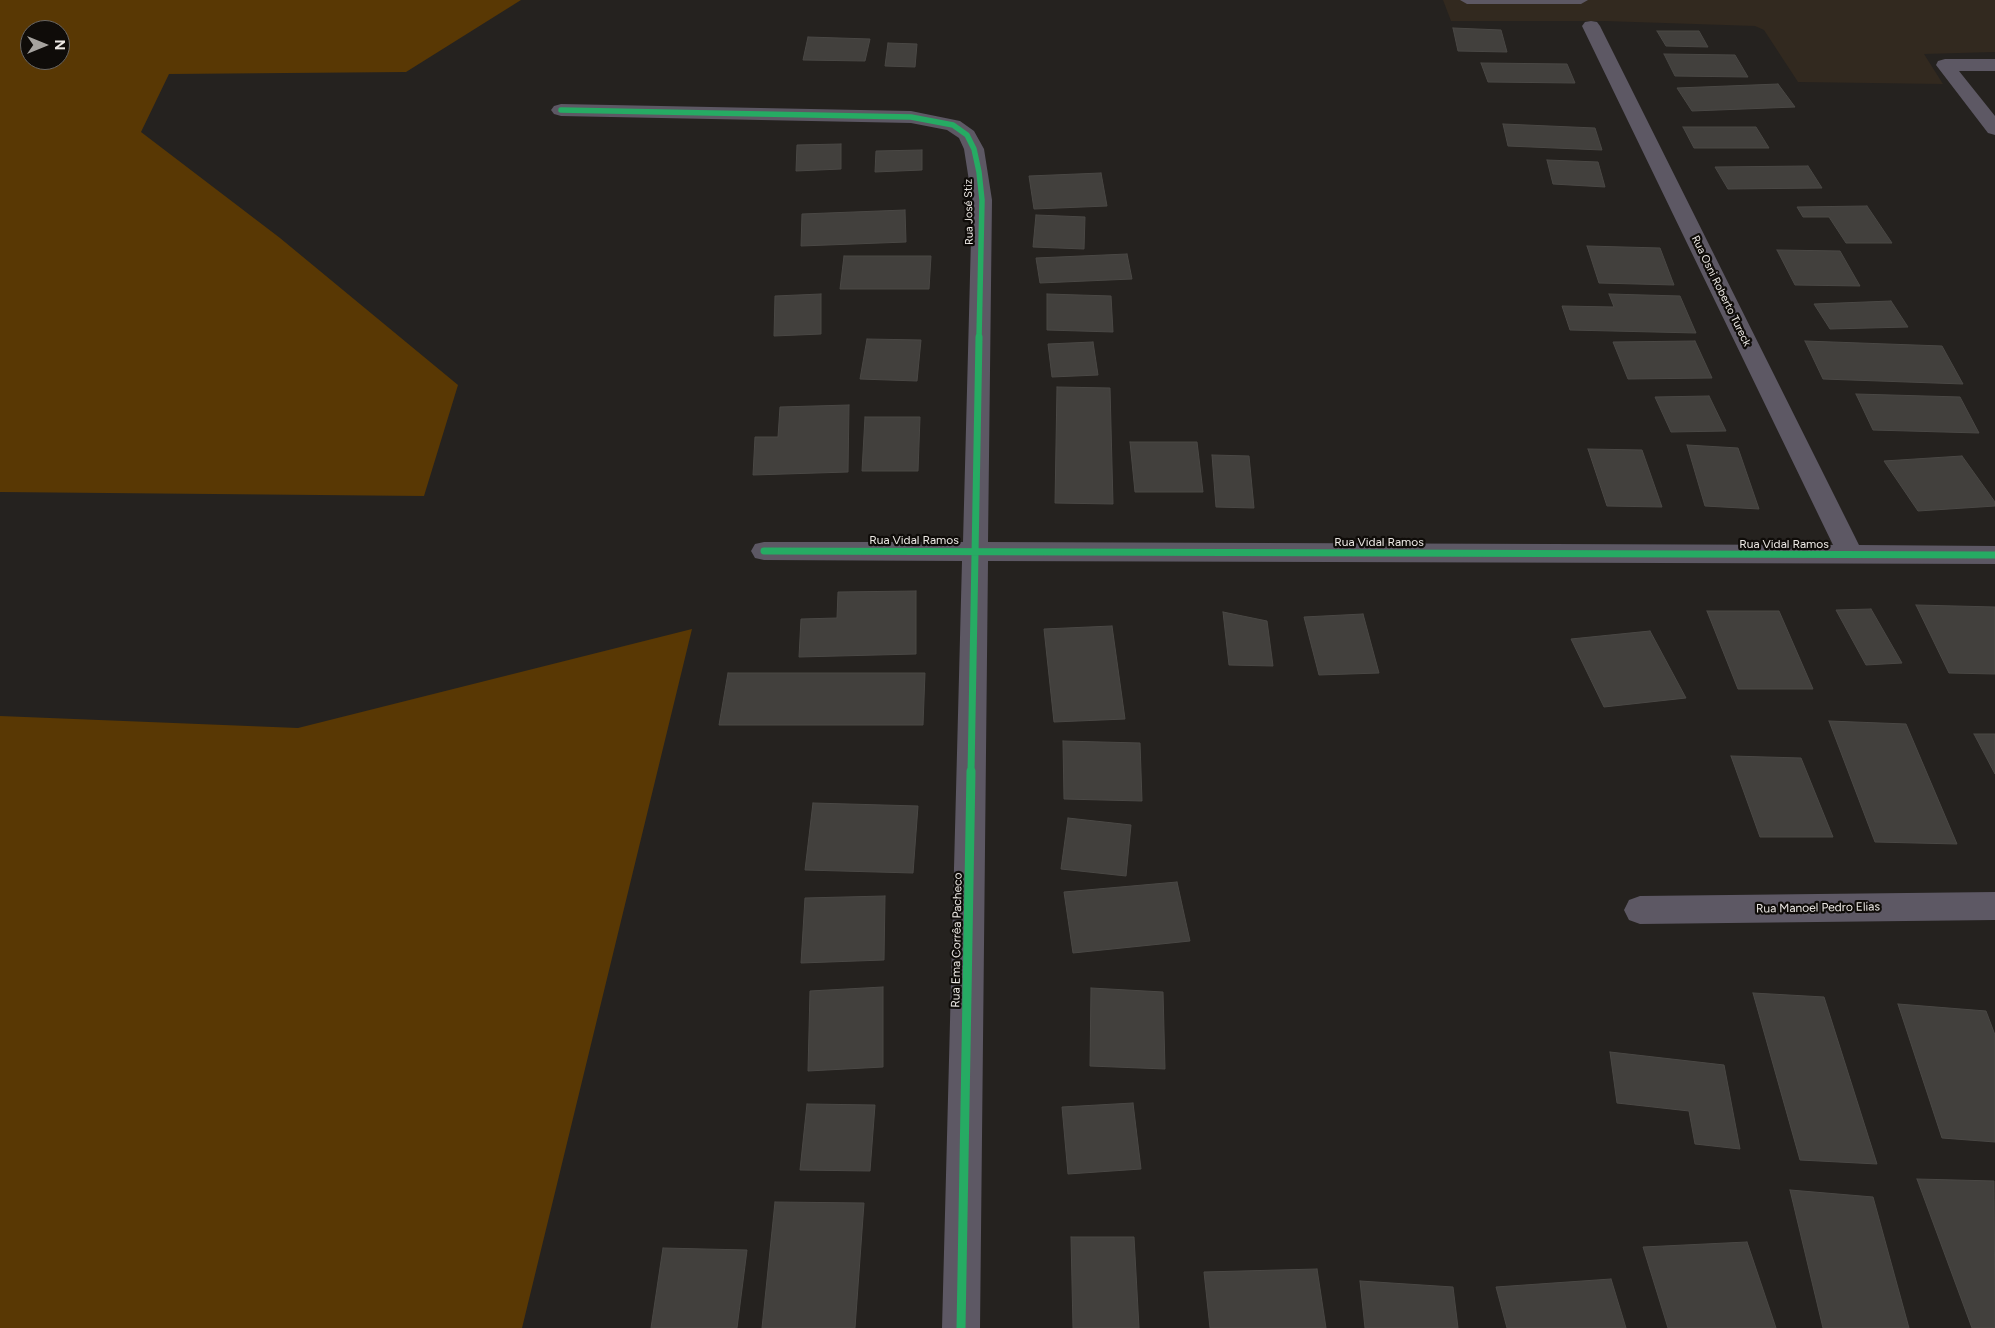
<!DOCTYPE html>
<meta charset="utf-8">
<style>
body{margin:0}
#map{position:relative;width:1995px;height:1328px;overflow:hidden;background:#25221f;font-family:Figtree,sans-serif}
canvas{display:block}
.north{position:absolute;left:20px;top:20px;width:50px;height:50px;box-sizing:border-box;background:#0f0c09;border:1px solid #676461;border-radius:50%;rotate:90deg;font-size:14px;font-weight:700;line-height:20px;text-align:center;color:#ece8e4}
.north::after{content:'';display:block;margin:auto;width:18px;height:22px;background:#a6a39f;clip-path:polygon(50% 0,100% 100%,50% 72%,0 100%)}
</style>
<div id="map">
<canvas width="1995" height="1328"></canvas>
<div class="north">N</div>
</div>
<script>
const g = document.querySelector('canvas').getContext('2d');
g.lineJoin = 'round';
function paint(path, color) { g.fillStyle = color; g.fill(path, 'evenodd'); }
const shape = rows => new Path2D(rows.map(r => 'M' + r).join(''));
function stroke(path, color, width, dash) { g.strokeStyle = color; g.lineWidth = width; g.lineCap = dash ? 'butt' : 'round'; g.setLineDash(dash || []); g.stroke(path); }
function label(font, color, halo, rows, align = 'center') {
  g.font = font + ' Figtree,sans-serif'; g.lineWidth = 4.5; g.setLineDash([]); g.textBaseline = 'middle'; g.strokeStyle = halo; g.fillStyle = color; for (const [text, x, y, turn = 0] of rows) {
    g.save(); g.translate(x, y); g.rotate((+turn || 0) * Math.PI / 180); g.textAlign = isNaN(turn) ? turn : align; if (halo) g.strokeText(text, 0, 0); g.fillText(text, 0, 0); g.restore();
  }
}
const built = shape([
 [1443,0,1995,0,1995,52,1924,54,1943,84,1798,82,1764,30,1755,26,1604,21,1451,21]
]);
const green = shape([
 [0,0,521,0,406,72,169,74,141,132,280,238,458,385,424,496,0,492],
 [30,30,60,30,60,60,30,60],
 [692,629,522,1328,0,1328,0,716,298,728]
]);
const building = shape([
 [1453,28,1501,30,1507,52,1458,51,1453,28],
 [1657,31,1699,31,1708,47,1666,46,1657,31],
 [808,37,870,39,865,61,803,60,808,37],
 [888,43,917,44,915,67,885,66,888,43],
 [1664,54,1735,55,1748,77,1675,76,1664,54],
 [1481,63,1567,64,1575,83,1488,82,1481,63],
 [1778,84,1795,107,1692,111,1677,88,1778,84],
 [1503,124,1595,128,1602,150,1508,146,1503,124],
 [1683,127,1756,127,1769,148,1694,148,1683,127],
 [841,144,841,169,796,171,797,145,841,144],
 [922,150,922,170,875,172,876,151,922,150],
 [1547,160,1598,162,1605,187,1553,184,1547,160],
 [1808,166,1822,188,1728,189,1715,167,1808,166],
 [1101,173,1107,206,1034,209,1029,176,1101,173],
 [1867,206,1892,243,1846,243,1829,217,1803,217,1797,207,1867,206],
 [905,210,906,242,801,246,802,214,905,210],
 [1036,215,1085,217,1084,249,1033,247,1036,215],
 [1587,246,1660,248,1674,285,1599,283,1587,246],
 [1777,250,1840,251,1860,286,1795,285,1777,250],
 [1127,254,1132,279,1040,283,1036,258,1127,254],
 [844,256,931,256,929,289,840,289,844,256],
 [821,294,821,334,774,336,775,296,821,294],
 [1047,294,1111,296,1113,332,1047,330,1047,294],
 [1609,294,1680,296,1696,333,1570,330,1562,306,1614,307,1609,294],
 [1891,301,1908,327,1830,329,1814,304,1891,301],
 [867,339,921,340,917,381,860,379,867,339],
 [1695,341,1712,378,1628,379,1613,342,1695,341],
 [1805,341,1942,346,1963,384,1823,379,1805,341],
 [1093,342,1098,375,1052,377,1048,344,1093,342],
 [1057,387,1110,388,1113,504,1055,503,1057,387],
 [1856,394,1960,397,1979,433,1873,430,1856,394],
 [1709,396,1726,431,1671,432,1655,397,1709,396],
 [849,405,848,472,753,475,755,437,778,437,780,407,849,405],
 [865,417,920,417,918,471,862,471,865,417],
 [1130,442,1197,442,1203,492,1135,492,1130,442],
 [1687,445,1738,448,1759,509,1705,506,1687,445],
 [1588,449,1642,450,1662,507,1607,506,1588,449],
 [1212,455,1249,456,1254,508,1216,507,1212,455],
 [1962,456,1995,502,1995,506,1918,511,1884,461,1962,456],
 [916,591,916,654,799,657,801,619,837,618,838,592,916,591],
 [1916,605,1995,607,1995,674,1949,673,1916,605],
 [1871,609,1902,663,1866,665,1836,610,1871,609],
 [1707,611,1779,611,1813,689,1738,689,1707,611],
 [1223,612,1267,621,1273,666,1229,665,1223,612],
 [1363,614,1379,673,1319,675,1304,617,1363,614],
 [1112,626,1125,719,1054,722,1044,629,1112,626],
 [1650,631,1686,698,1604,707,1571,639,1650,631],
 [728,673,925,673,923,725,719,725,728,673],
 [1829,721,1906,724,1957,844,1875,842,1829,721],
 [1974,734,1995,734,1995,774,1974,734],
 [1063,741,1140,743,1142,801,1064,799,1063,741],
 [1731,756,1801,758,1833,837,1760,837,1731,756],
 [813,803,918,806,913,873,805,870,813,803],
 [1068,818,1131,825,1126,876,1061,869,1068,818],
 [1177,882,1190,941,1073,953,1064,892,1177,882],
 [885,896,884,960,801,963,805,898,885,896],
 [883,987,883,1067,808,1071,810,991,883,987],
 [1091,988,1163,992,1165,1069,1090,1066,1091,988],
 [1753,993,1824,997,1877,1164,1800,1160,1753,993],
 [1898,1004,1986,1011,1995,1035,1995,1142,1942,1138,1898,1004],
 [1610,1052,1724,1065,1740,1149,1695,1144,1689,1111,1617,1103,1610,1052],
 [1133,1103,1141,1169,1068,1174,1062,1107,1133,1103],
 [807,1104,875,1105,870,1171,800,1170,807,1104],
 [1917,1179,1994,1181,1995,1328,1972,1328,1917,1179],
 [1790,1190,1873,1197,1909,1328,1823,1328,1790,1190],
 [775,1202,864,1203,855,1328,762,1328,775,1202],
 [1071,1237,1134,1237,1139,1328,1073,1328,1071,1237],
 [1747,1242,1776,1328,1668,1328,1643,1247,1747,1242],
 [663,1248,747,1250,737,1328,651,1328,663,1248],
 [1317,1269,1326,1328,1210,1328,1204,1272,1317,1269],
 [1611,1279,1626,1328,1507,1328,1496,1287,1611,1279],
 [1360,1281,1453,1287,1458,1328,1365,1328,1360,1281]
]);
const service = shape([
 [1460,0,1588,0,1581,4,1467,4,1460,0]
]);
const minor = shape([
 [1591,21,1597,22,1600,26,1859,545,1995,546,1995,564,988,561,980,1328,942,1328,962,561,764,560,755,558,751,551,755,544,764,542,963,542,972,200,964,149,959,138,947,130,911,123,561,116,554,114,551,110,554,106,561,104,911,111,960,121,974,131,984,149,992,200,988,542,1833,545,1582,26,1585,22,1591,21],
 [1945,59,1995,59,1995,71,1959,71,1995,116,1995,135,1988,133,1936,65,1938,61,1945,59],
 [1995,892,1995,920,1640,924,1629,920,1624,910,1629,900,1640,896,1995,892]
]);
const cyclewayFar2 = shape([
 [561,110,911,117,953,125,967,135,974,149,979,172,982,200,979,338]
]);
const cyclewayFar1 = shape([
 [764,551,1995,555],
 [971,772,979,337]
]);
const cycleway = shape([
 [961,1328,971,771]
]);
const farStreetnames = [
 ["Rua José Stiz",969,212,-91],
 ["Rua Osni Roberto Tureck",1721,291,64]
];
const streetNames = [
 ["Rua Vidal Ramos",914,540],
 ["Rua Vidal Ramos",1379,542],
 ["Rua Vidal Ramos",1784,544],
 ["Rua Manoel Pedro Elias",1818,908,-1],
 ["Rua Ema Corrêa Pacheco",957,940,-89]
];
paint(built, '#32291f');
paint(green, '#593804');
paint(building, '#42403d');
stroke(building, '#4a4845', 1);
paint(service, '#5d5864');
paint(minor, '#5d5864');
stroke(cyclewayFar2, '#26ab63', 5.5);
stroke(cyclewayFar1, '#26ab63', 7);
stroke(cycleway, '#26ab63', 9);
label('11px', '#ece8e4', '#0f0c09', farStreetnames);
label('12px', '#ece8e4', '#0f0c09', streetNames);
</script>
